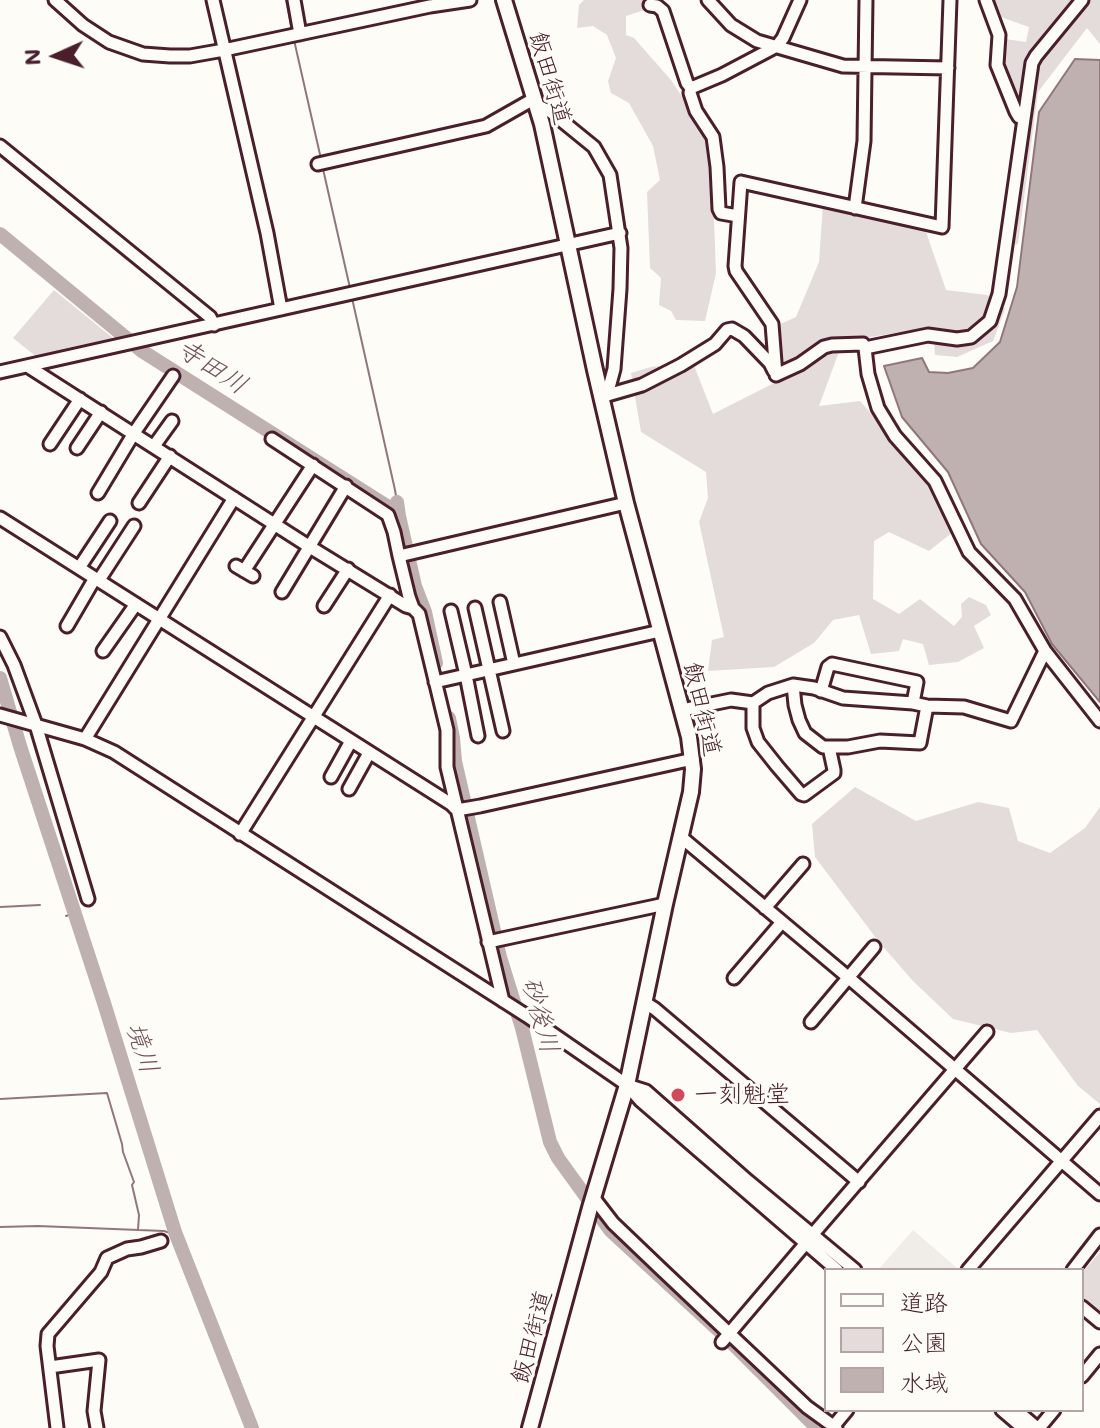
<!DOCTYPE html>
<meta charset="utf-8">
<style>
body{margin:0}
#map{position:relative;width:1100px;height:1428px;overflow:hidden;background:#fdfcf7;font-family:Mali,"Klee One",sans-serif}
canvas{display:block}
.legend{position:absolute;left:824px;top:1268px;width:260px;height:144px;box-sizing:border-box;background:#fdfcf7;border:2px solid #b5a4a5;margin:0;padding:10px 14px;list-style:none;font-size:24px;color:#4a1f2b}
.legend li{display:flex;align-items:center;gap:16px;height:40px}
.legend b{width:40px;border:2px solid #b5a4a5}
.north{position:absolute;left:16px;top:16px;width:80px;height:80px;-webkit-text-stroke:6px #fdfcf7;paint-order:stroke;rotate:267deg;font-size:22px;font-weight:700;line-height:32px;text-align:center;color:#4a1f2b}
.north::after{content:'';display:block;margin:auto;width:28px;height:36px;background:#4a1f2b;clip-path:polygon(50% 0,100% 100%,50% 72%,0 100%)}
</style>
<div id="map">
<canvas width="1100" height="1428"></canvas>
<ul class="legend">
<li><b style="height:10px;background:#fdfcf7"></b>道路</li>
<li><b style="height:22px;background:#e3dcda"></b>公園</li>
<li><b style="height:22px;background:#c0b1b1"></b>水域</li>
</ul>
<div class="north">N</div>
</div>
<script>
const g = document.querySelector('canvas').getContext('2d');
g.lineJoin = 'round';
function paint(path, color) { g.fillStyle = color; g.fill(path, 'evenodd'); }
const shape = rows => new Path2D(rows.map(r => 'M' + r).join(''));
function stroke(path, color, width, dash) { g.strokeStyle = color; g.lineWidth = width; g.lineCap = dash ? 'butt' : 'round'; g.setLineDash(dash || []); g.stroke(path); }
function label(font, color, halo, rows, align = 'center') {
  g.font = font + ' Mali,"Klee One",sans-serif'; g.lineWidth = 6; g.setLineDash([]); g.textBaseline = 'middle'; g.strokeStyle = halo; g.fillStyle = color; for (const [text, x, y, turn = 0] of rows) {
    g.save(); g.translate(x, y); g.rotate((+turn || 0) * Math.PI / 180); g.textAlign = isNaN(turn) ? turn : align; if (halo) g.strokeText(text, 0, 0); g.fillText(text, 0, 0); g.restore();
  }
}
const built = shape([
 [913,1230,958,1269,958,1270,878,1270]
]);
const green = shape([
 [584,0,653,0,648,9,626,16,626,35,634,38,671,80,711,141,716,273,705,321,676,320,671,311,659,305,661,278,650,268,647,192,660,180,653,146,629,103,611,93,608,81,616,58,607,35,593,26,577,28,579,5],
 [995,0,1100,0,1100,44,1087,28,1038,92,1018,244,1010,246,1028,108,1015,91,999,82,1005,39,1026,42,1029,27,998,16],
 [823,204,924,226,946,290,987,295,1005,309,993,341,957,357,935,355,933,327,864,338,844,338,819,406,860,401,931,482,953,532,929,551,889,532,874,541,873,599,899,614,920,599,954,626,962,617,961,604,969,597,986,605,991,615,974,626,984,648,958,662,929,665,923,644,903,639,899,651,871,654,859,615,833,620,814,643,774,667,708,671,712,640,724,637,699,522,708,498,706,472,641,432,631,373,651,367,693,363,713,414,780,380,776,326,796,317,819,262],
 [54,290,114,339,38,358,13,338],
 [855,787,916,821,978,802,1009,808,1018,841,1050,853,1085,828,1100,807,1100,1104,1078,1086,1037,1030,1011,1033,953,1019,913,981,879,942,815,857,812,824],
 [1100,1252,1100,1318,1082,1301,1082,1273]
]);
const water = shape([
 [1075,59,1100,60,1100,702,1052,644,1025,592,981,544,948,472,902,417,884,366,922,358,929,372,948,373,973,368,1000,342,1017,287,1039,112,1075,59]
]);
const stream = shape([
 [286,0,292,30],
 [294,40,321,159],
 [323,169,350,288],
 [352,298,395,490,397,502],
 [0,682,1,682],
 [0,907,40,905],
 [66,916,74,913],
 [0,1099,107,1093,122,1144,123,1152,134,1182,132,1185,139,1215,138,1230],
 [0,1227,38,1226,164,1231,176,1235]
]);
const river = shape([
 [0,234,142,351,393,510,399,516,397,502],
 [399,516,415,586,425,612,436,663],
 [0,678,20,746,104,1003,175,1232,252,1428],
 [449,718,453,738,455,761,500,957,522,1028,550,1142,558,1158,610,1230,726,1337,817,1428]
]);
const minor = shape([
 [55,0,83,25,109,42,143,54,170,56,190,56,224,50,430,6,470,0],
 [213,0,267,233,281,309],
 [294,0,300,34],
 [708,0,731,25,757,41,843,66,948,68],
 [986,0,999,35,997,65,1016,112,1019,117,1023,118],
 [650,5,657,6,663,11,687,83,691,88],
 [536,105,551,112,594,147,610,175,621,248,620,289,614,369,607,395],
 [0,146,210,317,214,325],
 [318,164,486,126,530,101,535,100],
 [855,208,864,141,866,0],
 [738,216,721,213,719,209,717,167,713,137,696,111,690,93,691,88,722,75,777,46,783,38,800,0],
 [865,348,868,374,878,408,895,436,935,481,969,552,1015,599,1045,651,1100,721],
 [29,367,310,547,406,606,413,608,409,597,399,556,626,503],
 [0,372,620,233],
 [776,375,772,324,736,271,735,266,741,182,942,227,950,0],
 [776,375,800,364,824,347,832,345,863,344,865,348,928,335,957,339,971,337,990,321,999,294,1032,63,1036,56,1082,0],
 [604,396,642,385,681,365,715,344,727,330,732,329,744,336,770,363,774,371],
 [272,439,388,515,394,532,399,556],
 [50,444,80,399],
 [154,446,172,421],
 [77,448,101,412],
 [98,493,134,433,173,376],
 [139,503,170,456],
 [0,518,451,804,457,810,480,806,693,759],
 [236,566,253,576],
 [79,568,110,521],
 [244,571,313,465],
 [99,580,134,526],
 [282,592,346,486],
 [500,602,514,664],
 [324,606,348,569],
 [413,608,419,614,447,730,447,767,503,1001],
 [475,608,503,731],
 [451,611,466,675,478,736],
 [67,626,95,578],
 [0,637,14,665,36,725,88,899],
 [103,651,136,604],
 [435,682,660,631],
 [821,691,828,667,832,664,917,682,913,703],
 [753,703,753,728,758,742,777,766,801,794,804,795,834,773,834,770,829,747,823,747,805,733,799,720,795,705,793,685],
 [682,710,731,700,753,703,768,693,793,685,814,688,843,698,913,703,927,706,964,707,1011,721,1045,651],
 [0,715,85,739,114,752,527,1016,627,1085,640,1100,837,1270],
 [85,739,234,498],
 [829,747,848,747,880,741,920,743,927,706],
 [331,777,351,741],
 [349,789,369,753],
 [240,834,390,595],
 [681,837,849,978,1100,1194],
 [765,908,803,864],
 [488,942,665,904],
 [734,978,782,922],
 [644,1002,655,1009,859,1182],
 [811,1022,874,947],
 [627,1085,646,1091,748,1181,855,1270],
 [593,1197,613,1223,659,1267,807,1407,836,1428],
 [813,1234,987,1032],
 [968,1270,1100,1116],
 [1073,1270,1100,1235],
 [1082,1307,1100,1322],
 [722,1342,806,1243],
 [50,1367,99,1360,94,1411,97,1428],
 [1082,1376,1100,1354],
 [1002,1410,1023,1428],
 [1016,1410,1037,1428],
 [57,1428,47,1346,48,1334,101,1272,107,1258,127,1249,141,1247,161,1241],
 [832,1428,847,1410],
 [1039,1428,1054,1410]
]);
const major = shape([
 [504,0,542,124,595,370,626,503,689,737,693,769,691,792,665,904,627,1085,590,1208,530,1428]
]);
const markers = [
 [678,1095,8,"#d1495b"]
];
const streetNames = [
 ["飯田街道",550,78,74],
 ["飯田街道",702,709,77],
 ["飯田街道",532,1337,-75]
];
const poiNames = [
 ["一刻魁堂",694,1095]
];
const waterNames = [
 ["寺田川",212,367,33],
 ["砂後川",540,1015,75],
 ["境川",142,1048,72]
];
paint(built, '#f0ece8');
paint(green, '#e3dcda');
paint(water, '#c0b1b1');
stroke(water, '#91777b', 2);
stroke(stream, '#91777b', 2);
stroke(river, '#c0b1b1', 14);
stroke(minor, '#4a1f2b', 17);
stroke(major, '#4a1f2b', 20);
stroke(minor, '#fdfcf7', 11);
stroke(major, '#fdfcf7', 14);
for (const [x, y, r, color] of markers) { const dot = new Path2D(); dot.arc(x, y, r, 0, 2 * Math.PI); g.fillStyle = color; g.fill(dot); stroke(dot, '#fdfcf7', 3); }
label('24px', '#4a1f2b', '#fdfcf7', streetNames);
label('24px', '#4a1f2b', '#fdfcf7', poiNames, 'left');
label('italic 26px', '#73525a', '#fdfcf7', waterNames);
</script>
